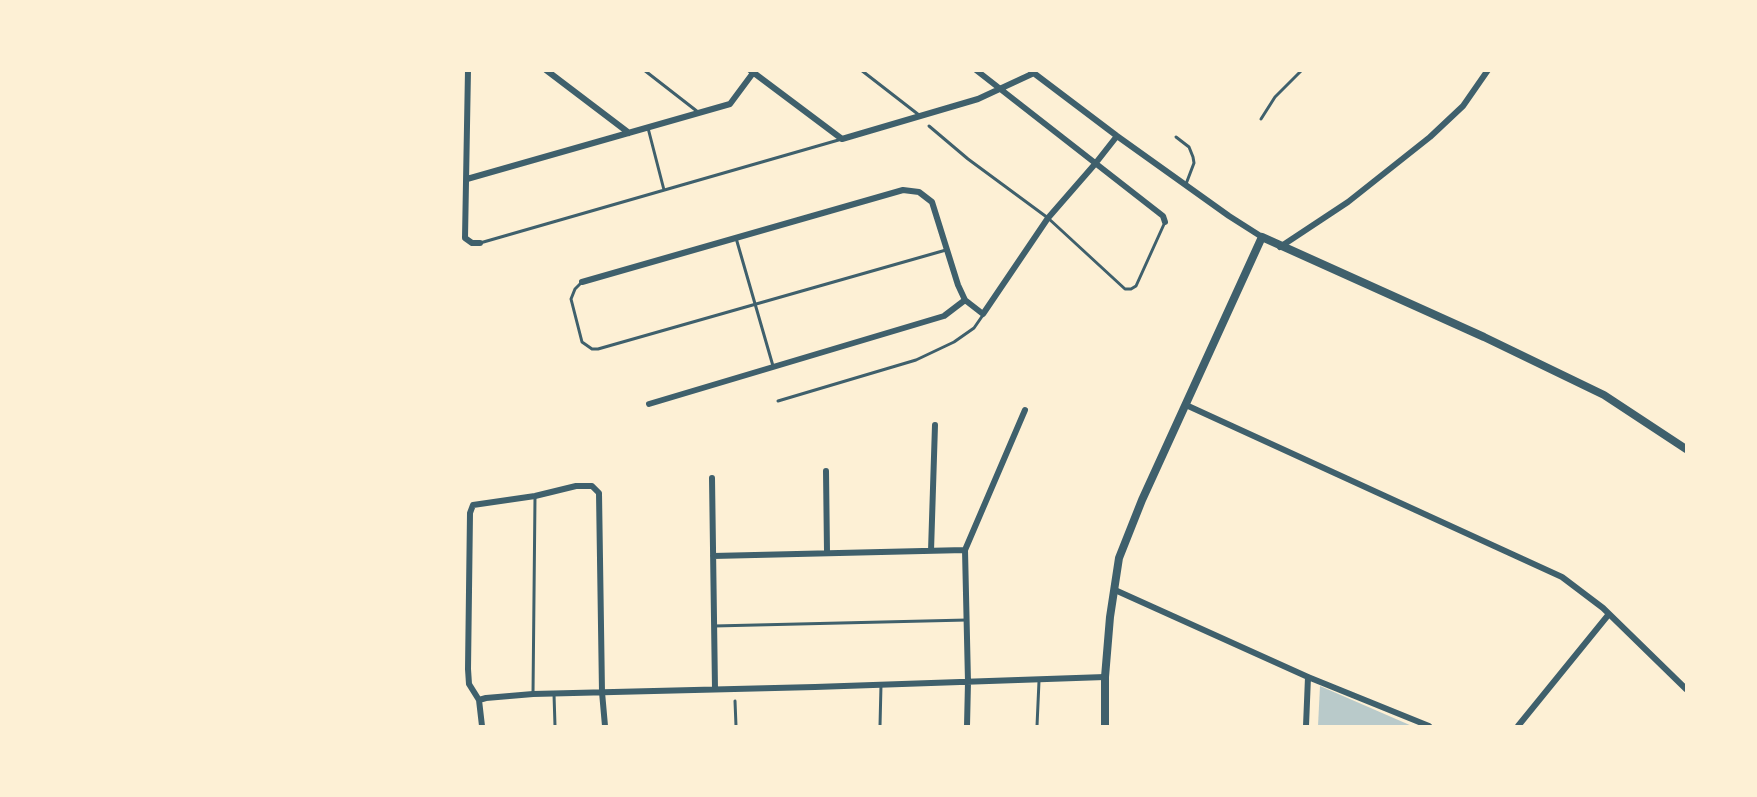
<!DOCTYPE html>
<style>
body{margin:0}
#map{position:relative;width:1757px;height:797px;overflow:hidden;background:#fdf0d5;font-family:"Space Grotesk",sans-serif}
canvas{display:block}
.frame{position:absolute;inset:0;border:72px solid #fdf0d5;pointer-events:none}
</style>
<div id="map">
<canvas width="1757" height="797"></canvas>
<div class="frame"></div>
</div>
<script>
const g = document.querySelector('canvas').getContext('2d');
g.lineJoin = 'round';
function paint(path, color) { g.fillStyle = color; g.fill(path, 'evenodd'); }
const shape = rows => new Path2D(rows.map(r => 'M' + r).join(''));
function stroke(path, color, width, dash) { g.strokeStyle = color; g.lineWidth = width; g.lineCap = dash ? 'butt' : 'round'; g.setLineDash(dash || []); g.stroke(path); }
const green = shape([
 [1320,686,1412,726,1318,726]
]);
const service = shape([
 [644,70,698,112],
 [861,70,919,115],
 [1261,119,1275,97,1302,70],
 [929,126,968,159,1048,218,1125,289,1131,289,1136,286,1165,222],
 [648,128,664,190],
 [1176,137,1189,147,1193,157,1194,163,1186,184],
 [736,238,773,366],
 [480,243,842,139],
 [582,282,575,289,571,299,582,342,592,349,598,349,946,250],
 [778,401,916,360,954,342,974,328,983,315],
 [714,626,967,620],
 [533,694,535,497],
 [554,694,555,726],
 [735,701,736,726],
 [880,726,881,685],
 [1037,726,1039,681]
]);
const minor = shape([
 [468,70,465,238,472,243,480,243],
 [546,70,629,133],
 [750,70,842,139,978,99,1034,73],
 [976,70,1163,216,1165,222],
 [1031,71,1117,136,1229,216,1262,237],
 [467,179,730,104,753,73],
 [1280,247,1348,202,1430,137,1463,106,1488,70],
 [582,282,903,190,919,192,932,202,958,285,965,300,983,314,1048,218,1095,164,1117,136],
 [649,404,944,316,965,300],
 [1186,405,1562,577,1603,608,1686,689],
 [826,471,827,552],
 [712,478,715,689],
 [931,551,935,425],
 [713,556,965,550],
 [1115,590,1308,677,1429,726],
 [479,700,486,698,533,694,815,687,1105,677],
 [482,726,479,700,469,684,468,669,470,513,473,505,535,496,576,486,592,486,599,493,602,692,605,726],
 [967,726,968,682,965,550,1025,410],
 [1306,726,1308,677],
 [1518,726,1609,614]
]);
const tertiary = shape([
 [1105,726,1105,677,1110,617,1119,558,1142,500,1262,237,1484,337,1604,395,1686,449]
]);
paint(green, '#b9caca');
stroke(service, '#3f606c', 3);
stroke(minor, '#3f606c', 6);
stroke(tertiary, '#3f606c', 8);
</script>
